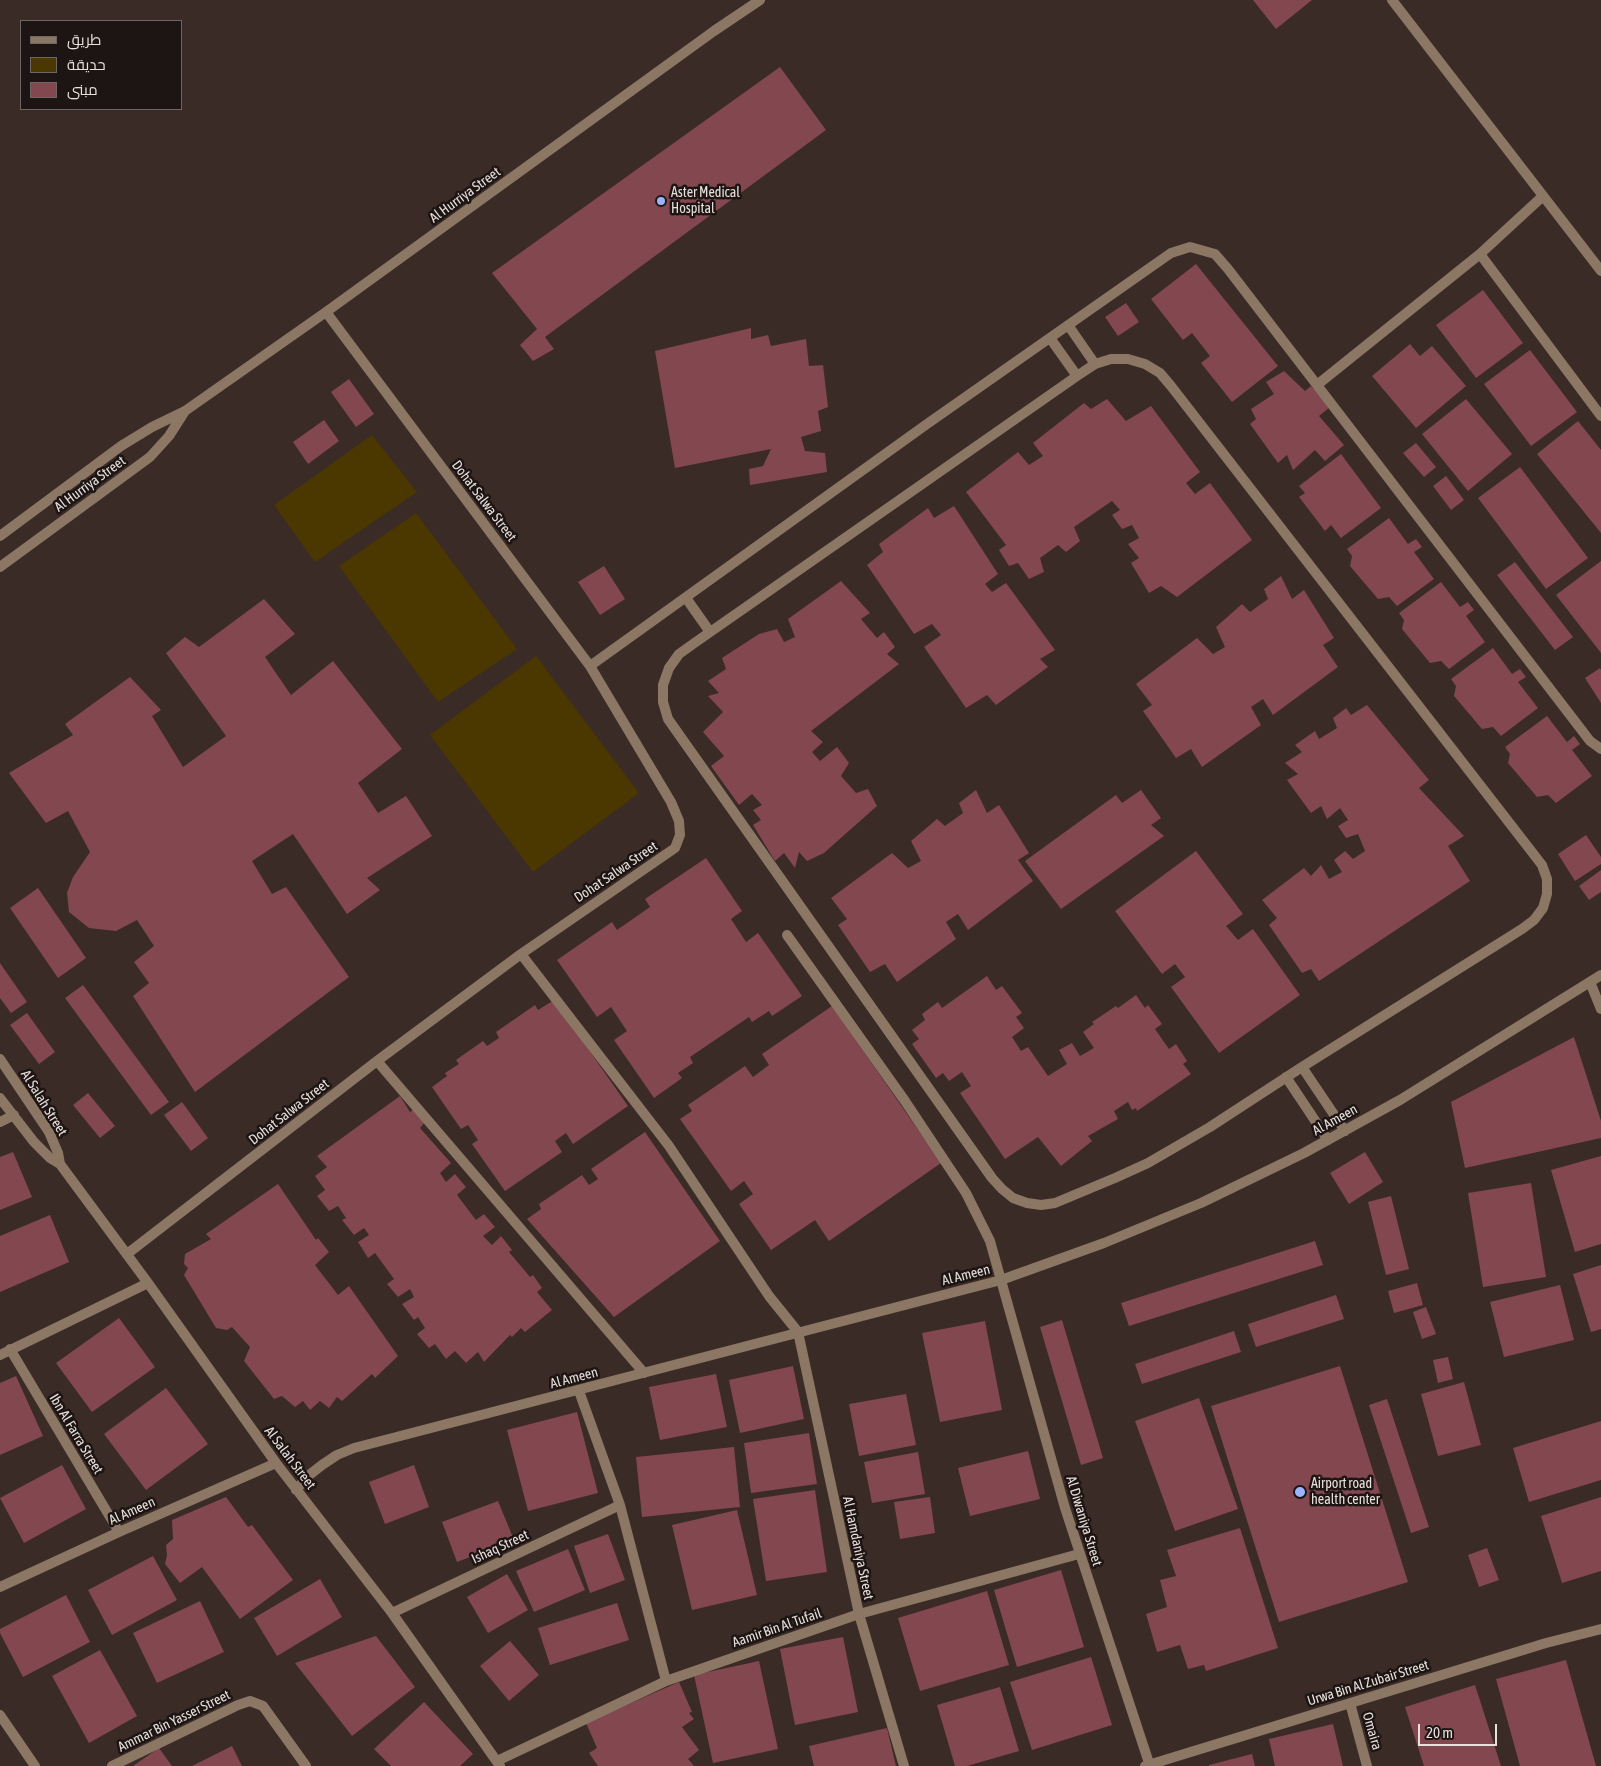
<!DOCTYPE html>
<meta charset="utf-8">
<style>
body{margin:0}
#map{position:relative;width:1601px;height:1766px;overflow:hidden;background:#3a2b26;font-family:"Asap Condensed",Cairo,sans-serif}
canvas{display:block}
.legend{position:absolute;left:20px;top:20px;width:162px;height:90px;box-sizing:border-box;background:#1c1513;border:1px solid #6e6663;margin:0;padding:6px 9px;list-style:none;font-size:15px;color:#e9dfdc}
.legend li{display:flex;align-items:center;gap:10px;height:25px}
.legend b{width:25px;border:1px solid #6e6663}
.scale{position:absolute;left:1418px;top:1724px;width:79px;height:22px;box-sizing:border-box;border:2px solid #e9dfdc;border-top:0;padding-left:6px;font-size:15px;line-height:18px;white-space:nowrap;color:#e9dfdc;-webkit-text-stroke:4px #1c1513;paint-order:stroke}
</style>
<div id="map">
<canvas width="1601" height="1766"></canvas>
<ul class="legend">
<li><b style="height:6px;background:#8c7765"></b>طريق</li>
<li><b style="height:14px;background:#4a3800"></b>حديقة</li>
<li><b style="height:14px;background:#834750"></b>مبنى</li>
</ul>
<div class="scale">20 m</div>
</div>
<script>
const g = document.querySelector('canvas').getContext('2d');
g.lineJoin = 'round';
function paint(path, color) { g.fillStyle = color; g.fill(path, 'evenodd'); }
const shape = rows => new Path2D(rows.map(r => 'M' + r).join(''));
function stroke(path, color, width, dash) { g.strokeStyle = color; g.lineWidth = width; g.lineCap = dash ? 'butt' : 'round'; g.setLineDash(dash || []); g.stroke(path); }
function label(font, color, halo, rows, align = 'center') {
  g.font = font + ' "Asap Condensed",sans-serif'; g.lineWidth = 5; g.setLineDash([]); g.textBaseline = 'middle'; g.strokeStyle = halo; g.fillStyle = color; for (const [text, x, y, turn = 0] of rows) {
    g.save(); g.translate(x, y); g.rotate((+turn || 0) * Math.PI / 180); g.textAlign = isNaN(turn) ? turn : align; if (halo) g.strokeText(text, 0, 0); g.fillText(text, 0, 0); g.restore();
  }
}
const green = shape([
 [372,435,417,492,315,562,274,505],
 [416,513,517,649,438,702,339,566],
 [536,656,639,793,533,872,430,735]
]);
const building = shape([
 [1253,0,1312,0,1276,29],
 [780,67,826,130,545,337,554,349,533,361,520,345,537,329,492,273],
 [1196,264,1278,366,1232,402,1201,363,1210,356,1192,333,1183,340,1151,299],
 [1483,290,1523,343,1476,378,1436,325],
 [1126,303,1139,322,1118,336,1105,317],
 [751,328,751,339,768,335,771,346,806,339,809,366,823,365,828,407,818,411,821,431,801,437,805,451,825,453,827,472,750,485,749,469,763,466,771,449,675,468,655,351],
 [1410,344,1420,356,1432,346,1466,386,1416,428,1372,376],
 [1530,350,1577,412,1531,446,1484,384],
 [1284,371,1305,391,1311,386,1330,407,1319,416,1344,445,1325,461,1315,450,1293,470,1287,455,1278,463,1250,424,1256,419,1251,409,1274,394,1266,382],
 [349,379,374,414,356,427,331,392],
 [1107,399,1126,421,1151,406,1200,472,1186,483,1195,494,1210,483,1252,540,1177,597,1161,586,1149,593,1131,563,1139,558,1128,544,1139,538,1132,525,1122,529,1112,515,1120,510,1112,501,1074,527,1080,541,1066,552,1058,545,1040,558,1044,572,1029,579,1018,563,1009,566,999,550,1006,545,966,492,1018,452,1029,465,1043,456,1033,443,1084,403,1091,409],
 [1466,399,1512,454,1468,491,1422,434],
 [324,420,339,441,308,464,293,442],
 [1578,421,1601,450,1601,533,1537,454],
 [1416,443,1436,467,1424,477,1403,453],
 [1341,454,1381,508,1341,538,1331,525,1325,531,1299,497,1305,493,1299,486],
 [1520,467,1588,558,1546,589,1478,498],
 [1446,476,1464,500,1451,510,1433,486],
 [954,506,998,574,985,584,992,592,1006,583,1055,650,1040,659,1048,667,996,705,987,695,966,708,924,647,941,635,932,624,914,634,867,565,883,552,879,544,928,508,934,518],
 [1389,518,1408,544,1416,539,1422,547,1414,552,1434,579,1397,606,1389,597,1378,599,1350,566,1352,556,1347,549],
 [1601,561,1601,653,1556,595],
 [1515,562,1573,637,1555,650,1497,575],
 [604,566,625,599,600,615,578,582],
 [1281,576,1292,599,1304,590,1334,638,1323,645,1338,667,1273,715,1263,699,1251,707,1261,725,1202,767,1191,749,1176,758,1143,711,1152,705,1136,684,1197,638,1213,654,1225,647,1216,627,1242,604,1250,612,1268,599,1264,589],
 [841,581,870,613,861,619,877,638,884,632,895,647,887,654,899,664,811,731,823,742,812,752,820,761,837,747,849,763,841,776,856,793,868,789,877,806,824,853,807,861,799,852,795,868,784,853,775,861,753,825,761,820,753,810,762,805,752,794,739,805,711,766,724,756,703,732,723,712,708,696,719,693,708,681,726,669,722,658,759,634,777,629,784,642,795,637,788,619],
 [1441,582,1460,607,1468,602,1474,610,1466,616,1485,642,1449,669,1441,661,1430,663,1402,629,1404,620,1399,613],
 [264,599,295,634,265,657,291,695,333,661,402,749,358,783,378,813,406,796,432,836,367,878,380,890,347,914,293,834,252,861,272,894,286,887,349,977,195,1092,133,996,149,983,134,962,154,946,137,920,116,931,89,928,69,912,67,893,73,877,90,852,68,811,46,823,9,773,73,735,65,724,130,677,161,710,152,716,183,767,226,736,166,653,185,637,199,647],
 [1493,648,1512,674,1520,669,1526,677,1518,682,1538,708,1501,736,1493,727,1482,729,1454,696,1456,686,1451,679],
 [1600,668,1601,670,1601,703,1585,678],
 [1367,705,1429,780,1419,788,1464,836,1448,846,1470,881,1319,981,1311,969,1302,973,1269,925,1277,918,1262,900,1304,868,1311,876,1321,865,1329,879,1342,872,1334,860,1345,851,1353,859,1365,851,1358,834,1346,838,1338,826,1348,820,1340,808,1327,819,1321,806,1311,813,1287,780,1298,774,1285,763,1302,752,1295,745,1315,731,1319,739,1337,728,1333,718,1346,708,1351,715],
 [1547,716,1567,742,1574,736,1580,744,1572,750,1592,776,1556,803,1548,795,1537,797,1508,763,1510,754,1505,747],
 [976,790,987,813,999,805,1029,853,1018,860,1033,881,968,930,958,914,946,922,956,939,897,982,885,964,870,972,838,925,847,919,831,898,892,853,908,868,921,861,911,841,937,819,945,826,963,813,959,803],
 [1141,790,1161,818,1151,825,1164,836,1061,909,1025,861,1116,795,1122,803],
 [1586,835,1601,857,1601,864,1575,881,1558,854],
 [1196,851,1243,914,1226,926,1238,940,1253,929,1300,995,1219,1053,1171,987,1185,977,1175,964,1162,974,1115,911],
 [706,858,742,911,731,919,746,942,758,933,802,996,772,1016,769,1011,752,1022,749,1017,690,1057,693,1063,678,1073,682,1078,654,1098,614,1040,627,1031,611,1007,597,1017,557,960,612,922,617,930,650,907,645,899],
 [1601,870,1601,892,1589,900,1579,886],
 [38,888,86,958,58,978,10,908],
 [0,963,27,1002,11,1013,0,998],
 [987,976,996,990,1002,986,1022,1013,1016,1017,1024,1028,1012,1037,1021,1051,1028,1047,1048,1076,1067,1064,1059,1050,1072,1043,1080,1056,1094,1048,1083,1032,1094,1024,1092,1022,1116,1006,1118,1008,1136,995,1145,1008,1148,1005,1162,1024,1155,1029,1169,1049,1176,1044,1187,1061,1183,1064,1191,1074,1137,1111,1136,1108,1132,1110,1128,1102,1114,1111,1118,1119,1088,1136,1092,1141,1061,1166,1038,1137,1005,1159,960,1093,971,1086,962,1072,949,1081,943,1073,936,1078,912,1044,919,1039,912,1030,925,1020,922,1014,938,1002,942,1008],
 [83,985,169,1102,151,1115,65,998],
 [554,1000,628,1106,573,1144,566,1133,555,1141,562,1152,505,1191,472,1144,478,1140,468,1125,461,1129,432,1087,447,1076,445,1073,459,1064,456,1060,483,1041,487,1046,499,1038,496,1032,535,1005,538,1010],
 [832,1006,941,1163,829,1241,815,1220,771,1250,739,1204,753,1194,744,1181,731,1191,680,1119,692,1111,688,1105,745,1066,753,1077,769,1065,762,1054],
 [27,1013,55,1052,39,1064,10,1025],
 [1574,1037,1601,1121,1601,1138,1465,1168,1451,1102],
 [88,1093,115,1126,100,1138,73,1105],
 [400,1096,410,1112,414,1109,425,1122,420,1128,451,1163,440,1173,446,1182,455,1174,466,1187,457,1195,476,1220,484,1214,495,1227,483,1236,492,1245,501,1236,512,1250,509,1252,530,1277,533,1275,542,1288,537,1292,552,1310,525,1332,521,1328,512,1337,510,1335,484,1362,478,1352,466,1363,455,1351,446,1359,435,1344,429,1348,417,1334,425,1328,418,1317,414,1320,402,1304,414,1297,410,1289,398,1297,387,1284,394,1279,375,1253,368,1258,358,1242,369,1235,364,1228,354,1235,342,1220,346,1218,338,1206,329,1211,317,1196,325,1190,315,1176,327,1167,317,1156],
 [182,1102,208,1138,191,1151,164,1115],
 [645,1132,720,1241,614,1317,527,1219,541,1209,539,1204,582,1175,589,1185,598,1179,591,1169],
 [13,1152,32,1197,0,1210,0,1157],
 [1365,1152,1383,1182,1349,1204,1330,1173],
 [1601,1156,1601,1244,1575,1252,1551,1170],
 [1531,1183,1546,1277,1483,1287,1468,1193],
 [278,1184,316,1240,318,1238,329,1252,315,1265,338,1295,349,1286,398,1356,375,1378,372,1374,342,1401,337,1397,329,1408,320,1401,310,1410,303,1401,295,1407,282,1396,274,1399,244,1361,250,1347,232,1327,227,1330,216,1328,184,1275,188,1268,184,1264,185,1254,211,1239,206,1234],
 [1391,1196,1409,1269,1386,1275,1368,1202],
 [50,1215,69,1262,0,1292,0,1236],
 [1315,1241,1323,1265,1129,1326,1121,1303],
 [1601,1265,1601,1329,1591,1332,1573,1274],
 [1417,1283,1423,1305,1394,1313,1388,1291],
 [1560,1285,1574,1340,1504,1357,1490,1302],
 [1336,1295,1344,1319,1256,1347,1248,1324],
 [1426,1307,1436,1334,1422,1339,1413,1312],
 [119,1318,155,1367,92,1412,56,1363],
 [1062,1320,1103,1458,1081,1465,1040,1327],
 [985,1321,1002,1410,940,1422,922,1333],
 [1234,1331,1241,1352,1142,1384,1135,1364],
 [1448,1357,1453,1379,1438,1383,1433,1360],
 [793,1366,804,1419,740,1433,729,1380],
 [1340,1366,1408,1582,1279,1622,1211,1406],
 [716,1374,727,1427,660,1440,649,1387],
 [16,1376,43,1436,0,1455,0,1383],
 [1464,1382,1481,1445,1438,1456,1421,1394],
 [166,1388,208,1444,146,1490,104,1434],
 [906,1394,916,1445,859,1456,849,1404],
 [1199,1398,1238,1509,1175,1531,1135,1421],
 [1387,1399,1429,1527,1411,1533,1369,1405],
 [577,1412,598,1493,528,1511,507,1430],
 [1601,1421,1601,1480,1529,1502,1513,1448],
 [809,1433,817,1484,751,1493,744,1443],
 [734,1447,740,1507,642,1517,636,1457],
 [1028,1451,1040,1499,970,1516,958,1468],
 [918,1452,925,1494,872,1503,864,1462],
 [62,1465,86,1509,24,1543,0,1498],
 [414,1465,429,1507,385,1524,369,1482],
 [815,1490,827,1572,766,1581,753,1499],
 [226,1497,248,1527,252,1525,293,1580,240,1619,202,1567,180,1583,165,1564,167,1555,166,1545,173,1539,172,1520],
 [930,1497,935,1533,900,1539,894,1502],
 [1601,1497,1601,1571,1562,1583,1541,1516],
 [498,1501,514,1540,457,1562,442,1522],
 [737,1510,757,1595,692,1610,672,1525],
 [1240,1528,1278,1648,1206,1671,1204,1665,1188,1669,1180,1645,1157,1652,1146,1614,1167,1607,1160,1580,1176,1576,1167,1550],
 [608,1534,625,1580,590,1593,574,1546],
 [1487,1548,1499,1580,1479,1587,1468,1555],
 [568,1549,585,1590,534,1612,516,1571],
 [153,1556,177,1600,112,1635,88,1590],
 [1061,1570,1084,1647,1017,1667,994,1590],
 [507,1574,528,1610,488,1633,467,1597],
 [320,1579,342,1617,277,1656,254,1618],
 [987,1591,1009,1665,920,1691,898,1618],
 [66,1595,90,1642,23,1677,0,1633,0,1629],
 [200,1601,224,1652,157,1683,133,1633],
 [617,1603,629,1640,550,1665,538,1628],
 [376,1636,415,1687,352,1736,295,1663],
 [843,1637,858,1712,795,1725,780,1649],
 [510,1641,539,1675,509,1701,480,1666],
 [100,1650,137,1716,89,1743,52,1676],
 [1091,1657,1112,1725,1032,1750,1010,1682],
 [1566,1660,1596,1766,1520,1766,1496,1679],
 [759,1661,778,1749,713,1763,694,1675],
 [679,1682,692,1712,689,1713,694,1719,682,1727,699,1750,688,1759,694,1766,598,1766,589,1753,597,1748,586,1723],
 [1475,1685,1501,1766,1424,1766,1405,1707],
 [1000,1687,1019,1751,967,1766,955,1766,937,1705],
 [424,1702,473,1754,460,1766,391,1766,374,1749],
 [1333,1724,1343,1766,1275,1766,1269,1739],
 [887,1728,896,1766,814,1766,809,1746],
 [232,1746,242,1766,192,1766],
 [159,1748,172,1766,133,1766],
 [1252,1754,1255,1766,1209,1766,1209,1765]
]);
const minor = shape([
 [1392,0,1601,271],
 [1480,254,1601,416],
 [1068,325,1095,364],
 [1050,338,1077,376],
 [1111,359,1128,359,1145,364,1160,373,1171,386,1542,865,1547,879,1547,894,1543,908,1534,920,1522,929,1302,1067,1210,1127,1148,1163,1115,1178,1055,1203,1041,1205,1027,1203,1013,1198,1002,1189,992,1178,668,719,663,702,663,685,669,668,679,654,693,644,1077,376,1095,364,1111,359],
 [1317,385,1480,254,1543,196],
 [0,536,121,446,152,427,185,411,326,312,714,31,760,0],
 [0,567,150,457,169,436,185,411],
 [686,598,710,632],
 [590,666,927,424,1171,253,1190,247,1215,254,1228,269,1590,741,1601,749],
 [787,935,905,1101,966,1193,990,1241,1065,1508,1150,1766],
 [521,954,669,1146,769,1296,798,1332,859,1614,904,1766],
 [1590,982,1601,1009],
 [0,1059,49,1132,58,1153,60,1164],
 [377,1061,644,1373],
 [1302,1067,1345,1131],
 [1286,1077,1328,1140],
 [0,1098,34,1142,50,1158,60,1164,148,1283,276,1463,392,1613,500,1766],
 [0,1122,14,1115],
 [127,1254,377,1061,521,954,675,848,680,835,679,821,671,802,590,666,326,312],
 [10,1349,119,1532],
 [0,1355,148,1283],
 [579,1391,620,1505,666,1681],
 [296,1490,308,1476,322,1465,337,1455,354,1448,1001,1280,1104,1243,1201,1203,1304,1153,1400,1100,1601,975],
 [0,1587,119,1532,276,1463],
 [392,1613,620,1505],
 [1350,1703,1367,1766],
 [0,1715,35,1766],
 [497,1761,666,1681,859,1614,1079,1554],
 [112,1766,238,1705,250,1701,263,1706,306,1766],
 [1145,1766,1546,1643,1601,1629]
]);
const markers = [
 [661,201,5,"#9ab5fd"],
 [1300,1492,6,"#9ab5fd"]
];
const poiNames = [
 ["Aster Medical",671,193],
 ["Hospital",671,209],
 ["Airport road",1311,1484],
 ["health center",1311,1500]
];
const streetNames = [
 ["Al Hurriya Street",465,195,-36],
 ["Al Hurriya Street",90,484,-36],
 ["Dohat Salwa Street",484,501,53],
 ["Dohat Salwa Street",616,872,-34],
 ["Al Salah Street",44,1103,58],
 ["Dohat Salwa Street",289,1112,-38],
 ["Al Ameen",1335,1120,-29],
 ["Al Ameen",966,1275,-14],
 ["Al Ameen",574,1378,-15],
 ["Ibn Al Farra Street",76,1434,59],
 ["Al Salah Street",290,1458,53],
 ["Al Ameen",132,1511,-24],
 ["Al Diwaniya Street",1084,1521,73],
 ["Ishaq Street",500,1547,-25],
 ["Al Hamdaniya Street",858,1548,78],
 ["Aamir Bin Al Tufail",777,1628,-19],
 ["Urwa Bin Al Zubair Street",1368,1683,-17],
 ["Ammar Bin Yasser Street",174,1721,-26],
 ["Omaira",1372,1731,74]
];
paint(green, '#4a3800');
paint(building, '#834750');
stroke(minor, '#8c7765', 10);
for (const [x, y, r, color] of markers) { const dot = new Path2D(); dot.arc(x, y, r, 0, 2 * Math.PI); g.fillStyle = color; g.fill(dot); stroke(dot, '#1c1513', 2); }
label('14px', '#e9dfdc', '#1c1513', poiNames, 'left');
label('14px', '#e9dfdc', '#1c1513', streetNames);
</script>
